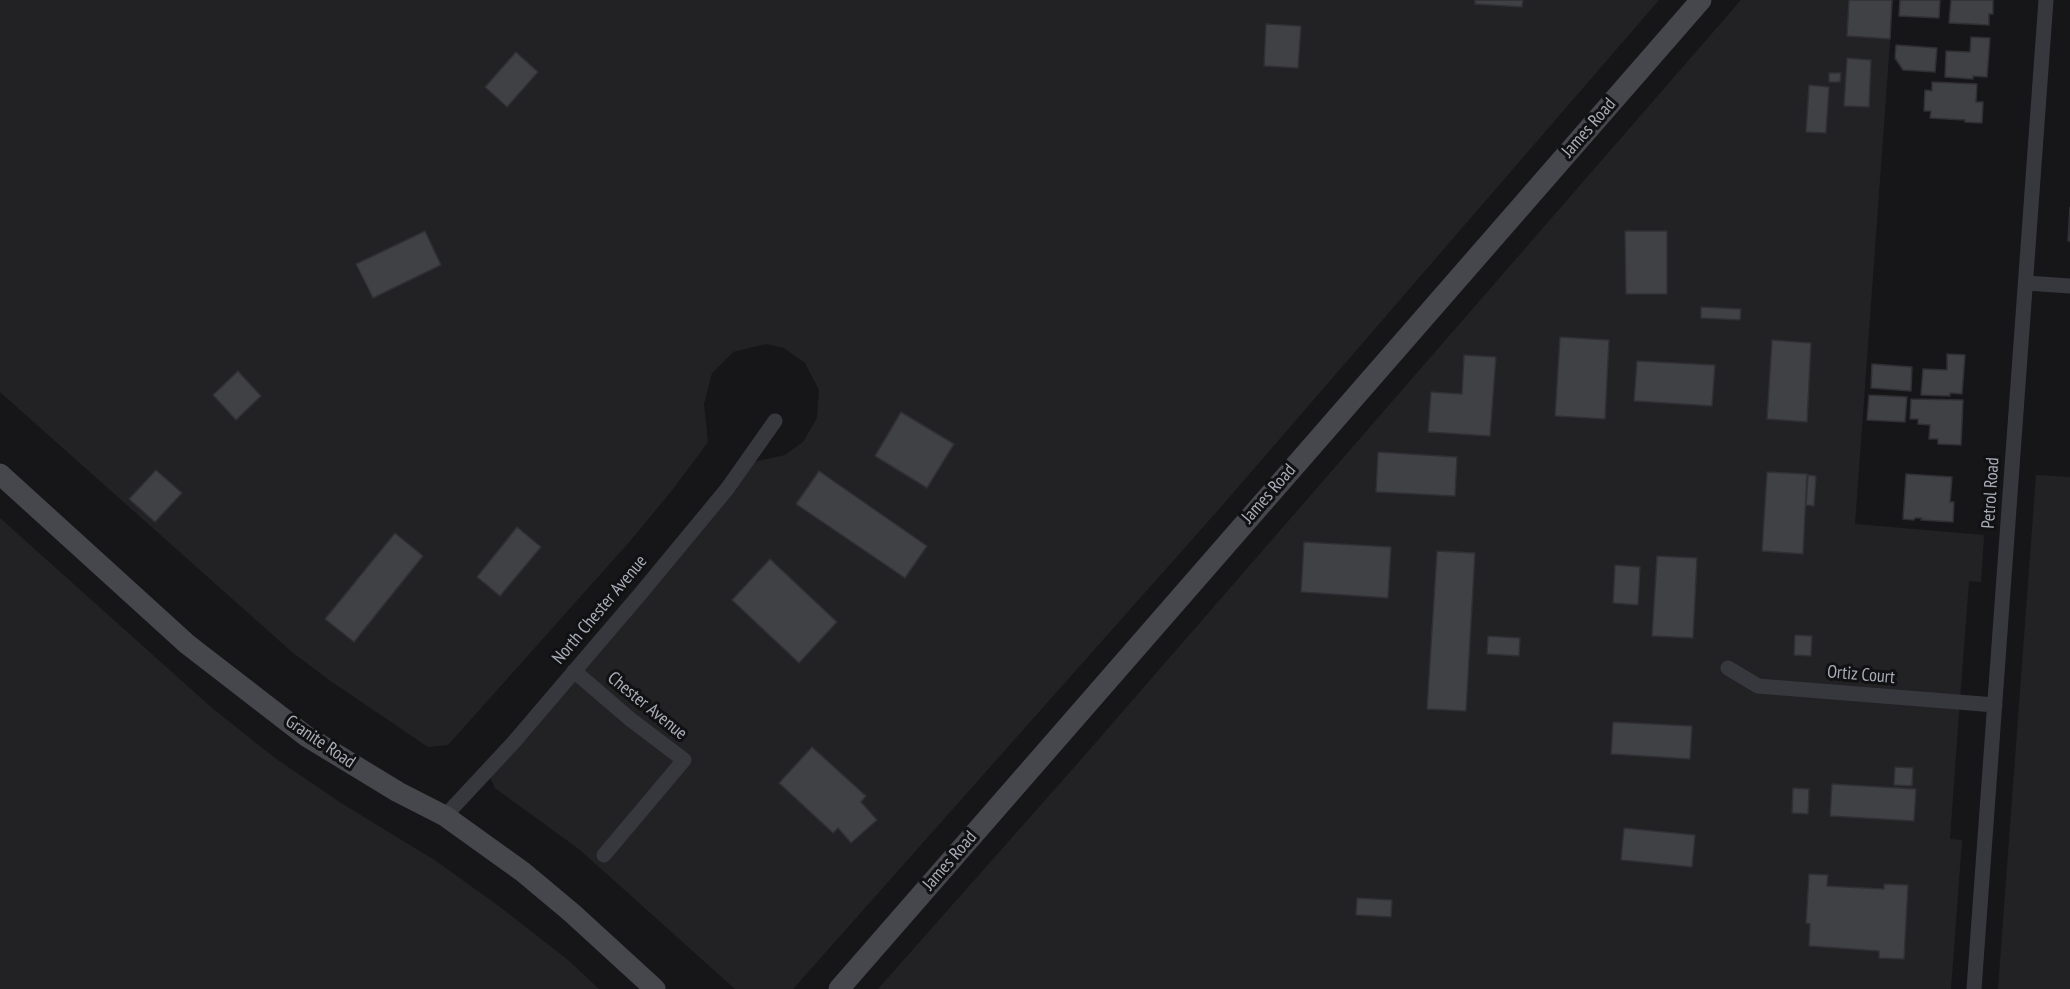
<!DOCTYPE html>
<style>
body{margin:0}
canvas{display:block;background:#161618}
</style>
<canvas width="2070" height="989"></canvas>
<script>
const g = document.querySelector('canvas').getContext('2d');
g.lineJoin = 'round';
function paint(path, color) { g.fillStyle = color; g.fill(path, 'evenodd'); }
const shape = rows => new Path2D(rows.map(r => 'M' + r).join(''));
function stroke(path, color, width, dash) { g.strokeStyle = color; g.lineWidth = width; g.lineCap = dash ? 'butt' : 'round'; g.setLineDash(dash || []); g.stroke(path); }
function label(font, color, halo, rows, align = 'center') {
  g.font = font + ' "PT Sans Narrow",sans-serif'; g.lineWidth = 6; g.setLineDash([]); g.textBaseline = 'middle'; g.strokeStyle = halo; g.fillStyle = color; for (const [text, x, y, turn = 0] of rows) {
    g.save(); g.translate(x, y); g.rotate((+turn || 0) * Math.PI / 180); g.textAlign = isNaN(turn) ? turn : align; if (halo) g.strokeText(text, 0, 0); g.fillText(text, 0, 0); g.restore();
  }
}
const built = shape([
 [0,0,1659,0,1220,508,793,989,735,989,580,850,495,788,489,775,753,462,785,455,803,442,817,418,819,390,805,363,784,348,766,344,733,352,712,373,704,404,708,442,673,489,631,540,448,745,428,747,332,682,292,652,0,392],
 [1741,0,1893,0,1855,524,1984,535,1981,582,1969,581,1958,726,1950,839,1962,840,1951,989,878,989,1078,763],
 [2036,475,2070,477,2070,989,1998,989],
 [0,518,212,708,275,758,341,803,436,861,500,907,568,960,599,989,0,989]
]);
const building = shape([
 [1475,0,1523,0,1522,7,1475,4,1475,0],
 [1849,0,1892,0,1890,39,1847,36,1849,0],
 [1900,0,1940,0,1939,18,1899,16,1900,0],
 [1951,0,1993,0,1993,14,1989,14,1989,25,1949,23,1951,0],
 [1266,24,1301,26,1298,68,1264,66,1266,24],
 [1971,37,1990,38,1987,77,1973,76,1973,79,1945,77,1946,51,1970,52,1971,37],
 [1896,45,1937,48,1935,72,1903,70,1895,58,1896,45],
 [516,52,538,72,507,107,485,87,516,52],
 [1847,58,1871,60,1869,107,1844,106,1847,58],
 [1829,73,1841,73,1840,82,1829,82,1829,73],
 [1932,82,1977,84,1976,102,1983,102,1982,123,1965,122,1965,120,1930,118,1931,111,1924,111,1925,90,1932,91,1932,82],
 [1809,85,1829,87,1826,133,1806,132,1809,85],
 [2070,207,2070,241,2068,241,2070,207],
 [425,231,441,265,373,298,356,264,425,231],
 [1625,231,1667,231,1667,294,1626,294,1625,231],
 [1701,307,1741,309,1740,320,1701,318,1701,307],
 [1560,337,1609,340,1605,419,1555,416,1560,337],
 [1772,340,1811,343,1807,422,1767,419,1772,340],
 [1947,354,1965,355,1962,394,1950,393,1950,396,1921,395,1923,369,1947,370,1947,354],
 [1464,355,1496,357,1490,436,1428,432,1431,392,1462,394,1464,355],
 [1637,361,1715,365,1712,406,1634,401,1637,361],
 [1872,364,1912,367,1911,391,1871,388,1872,364],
 [238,371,261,396,236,420,213,395,238,371],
 [1869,395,1907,397,1905,422,1867,420,1869,395],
 [1911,399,1963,400,1961,445,1938,444,1938,439,1929,439,1930,425,1918,424,1918,419,1910,419,1911,399],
 [901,412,954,444,927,488,875,456,901,412],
 [1378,452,1457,457,1455,496,1376,492,1378,452],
 [156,470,182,493,155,522,129,499,156,470],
 [819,471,927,546,905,578,796,504,819,471],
 [1767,472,1807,474,1803,554,1762,551,1767,472],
 [1906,474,1952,477,1950,502,1954,502,1953,522,1921,520,1922,518,1915,518,1914,520,1903,519,1906,474],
 [1808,475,1816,476,1814,506,1806,505,1808,475],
 [517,527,541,547,500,596,477,577,517,527],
 [395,533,423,556,354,642,325,619,395,533],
 [1304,542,1391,547,1388,598,1301,592,1304,542],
 [1437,551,1475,553,1466,711,1427,709,1437,551],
 [1657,556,1697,558,1693,638,1652,636,1657,556],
 [770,559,837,622,799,663,732,600,770,559],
 [1615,565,1640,567,1638,605,1613,603,1615,565],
 [1795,635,1812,636,1811,656,1794,655,1795,635],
 [1488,636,1520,638,1519,656,1487,654,1488,636],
 [1613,722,1692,726,1690,759,1611,754,1613,722],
 [812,747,866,796,861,802,877,820,851,843,838,828,833,833,779,783,812,747],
 [1895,767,1913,768,1912,786,1894,785,1895,767],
 [1832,784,1916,789,1914,821,1830,816,1832,784],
 [1793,788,1809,789,1808,814,1792,813,1793,788],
 [1624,828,1695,835,1692,867,1621,860,1624,828],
 [1809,874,1828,875,1827,886,1884,889,1884,884,1908,885,1904,959,1879,958,1879,951,1809,946,1810,924,1806,923,1809,874],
 [1357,898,1392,900,1391,917,1356,915,1357,898]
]);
const minor = shape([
 [2026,283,2070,286],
 [1728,668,1758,686,1995,705],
 [574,671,630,719,684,760,604,855],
 [445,816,513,743,641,593,727,489,775,421],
 [1974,989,2046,0]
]);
const secondary = shape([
 [0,474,187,644,306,736,398,792,445,816,523,872,572,913,655,989],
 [839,989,1701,0]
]);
const streetNames = [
 ["James Road",1589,128,-49],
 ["Petrol Road",1991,493,-86],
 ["James Road",1269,494,-49],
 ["North Chester Avenue",600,610,-50],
 ["Ortiz Court",1861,675,5],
 ["Chester Avenue",647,706,39],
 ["Granite Road",320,742,34],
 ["James Road",950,861,-49]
];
paint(built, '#222225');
paint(building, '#404145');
stroke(building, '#303034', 1.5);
stroke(minor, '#37383d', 15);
stroke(secondary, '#45474d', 21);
label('18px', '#a8adb8', '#111113', streetNames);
</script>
